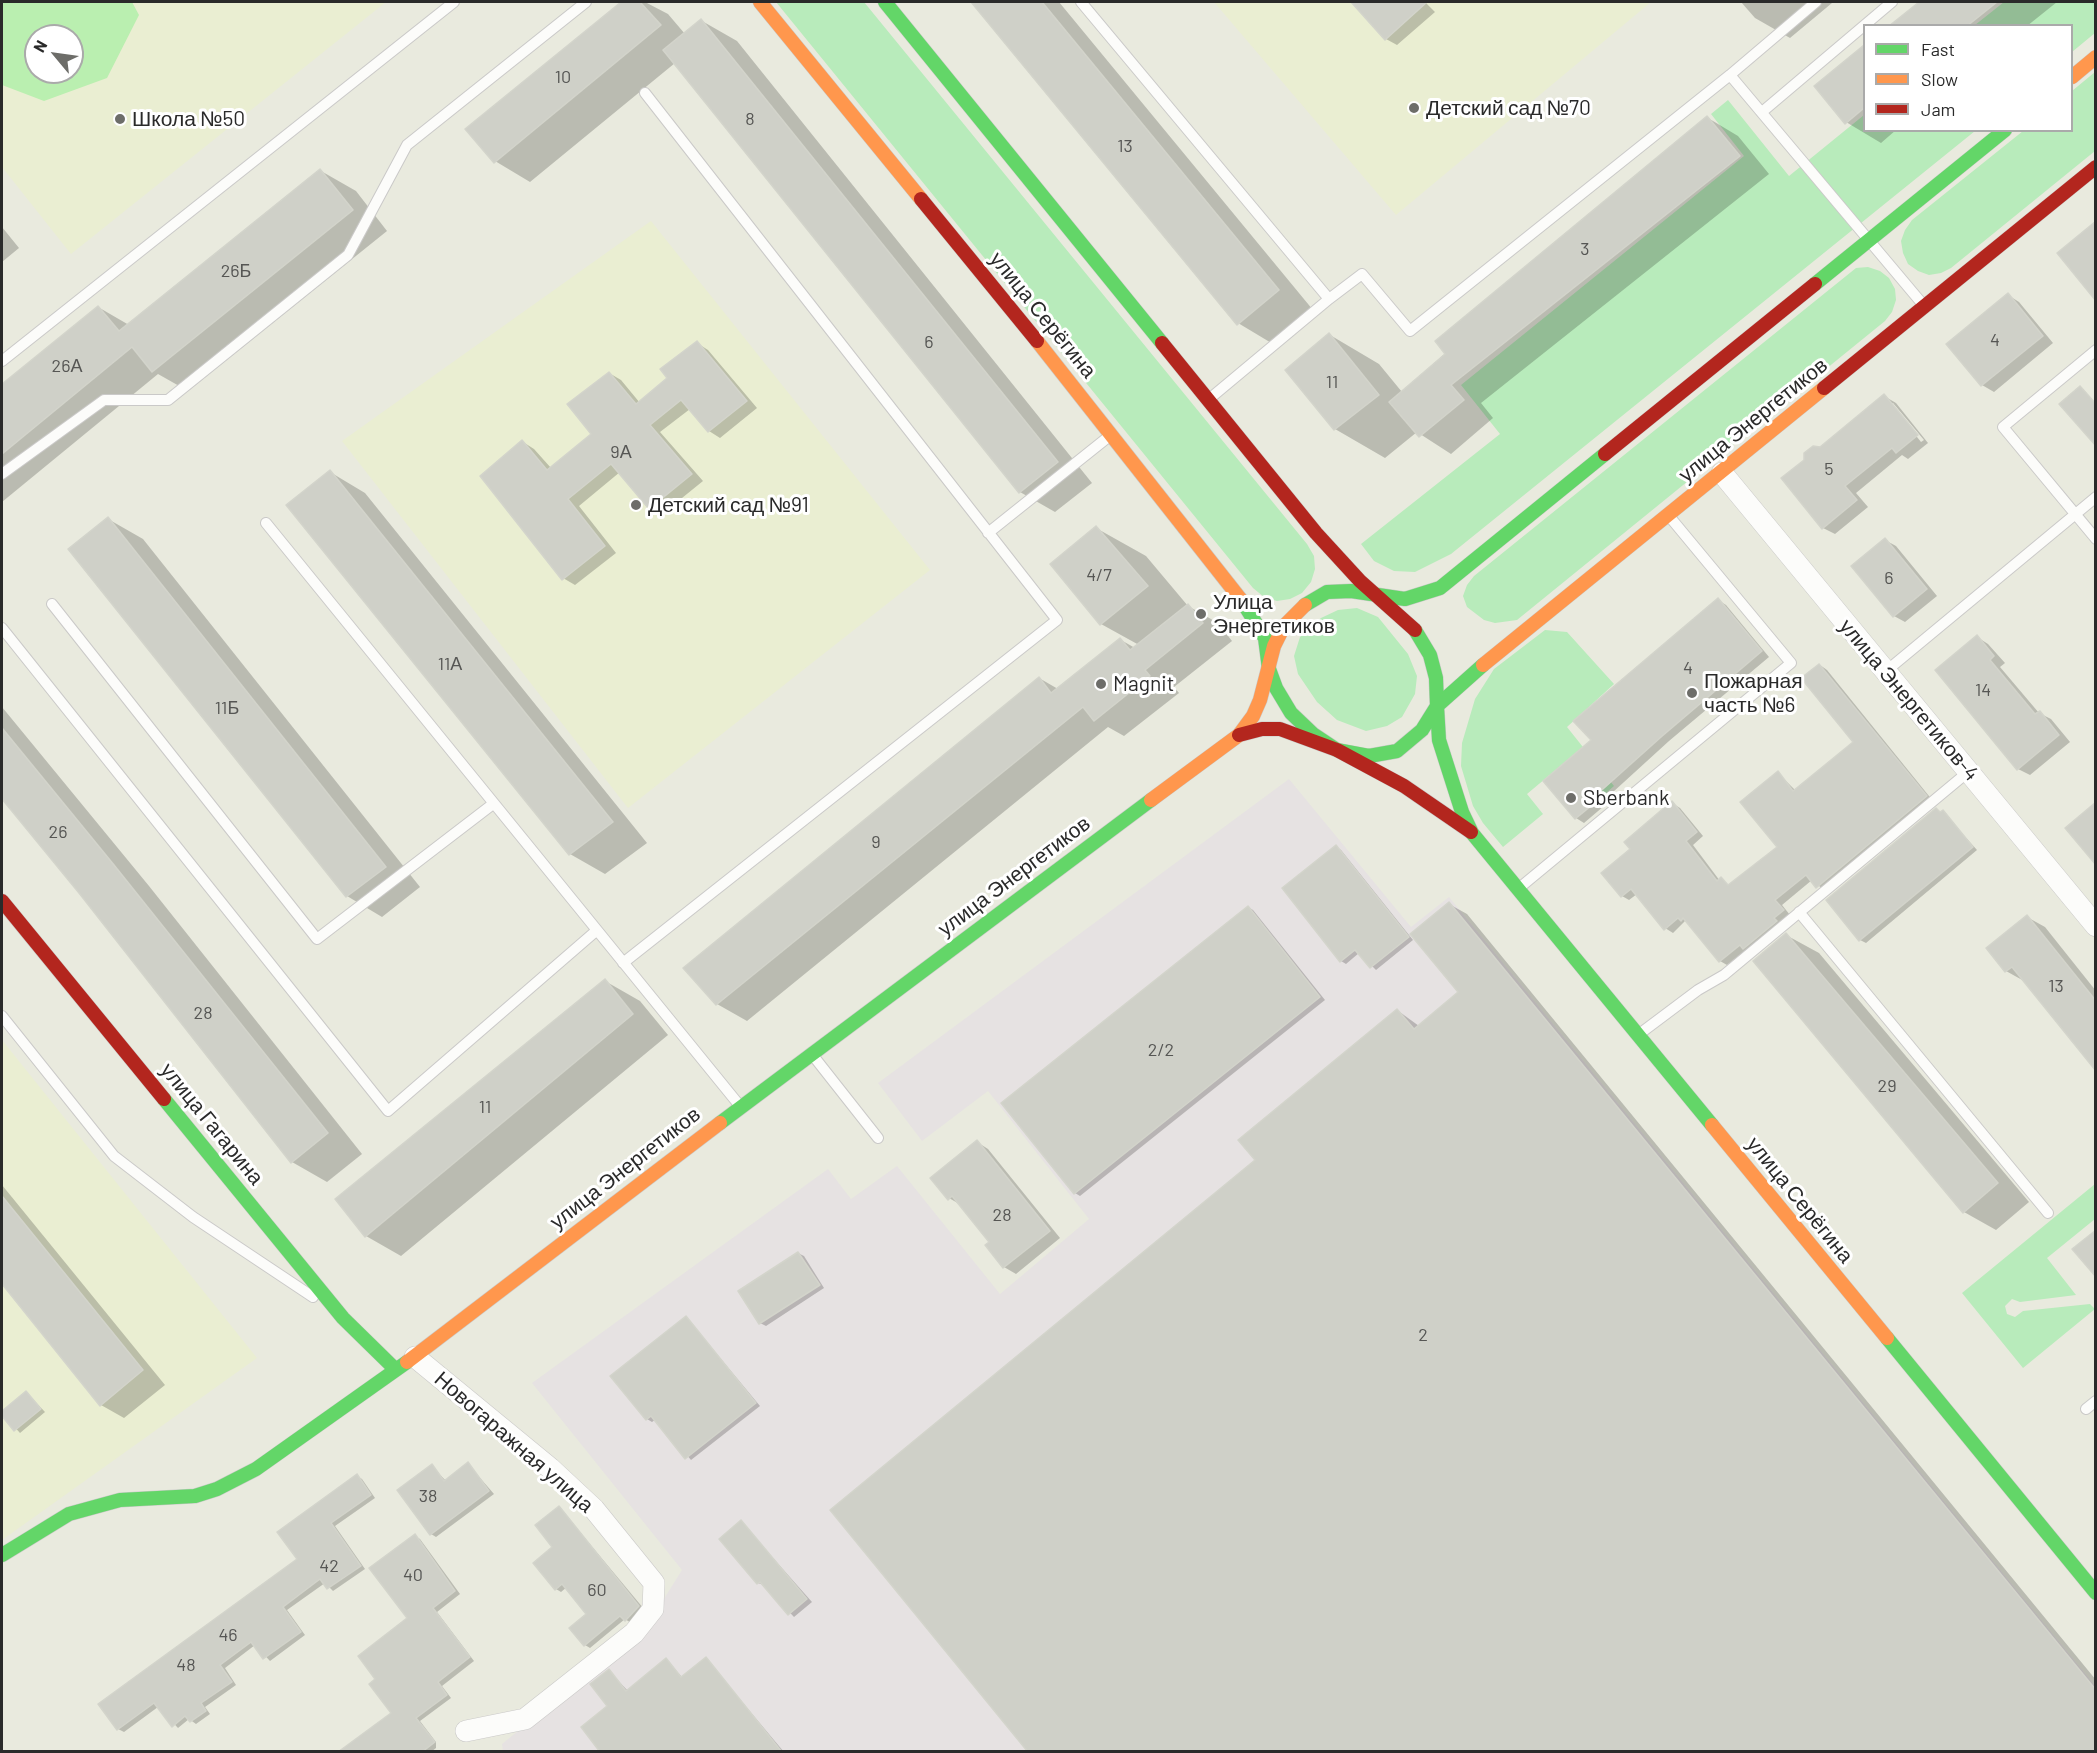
<!DOCTYPE html>
<meta charset="utf-8">
<style>
body{margin:0}
#map{position:relative;width:2097px;height:1753px;overflow:hidden;background:#e9eade;font-family:Barlow,sans-serif}
canvas{display:block}
.frame{position:absolute;inset:0;border:3px solid #2a2a2a;pointer-events:none}
.legend{position:absolute;left:1863px;top:24px;width:210px;height:108px;box-sizing:border-box;background:#fff;border:2px solid #aaa;margin:0;padding:8px 10px;list-style:none;font-size:18px;color:#2a2a2a}
.legend li{display:flex;align-items:center;gap:12px;height:30px}
.legend b{width:30px;border:2px solid #aaa}
.north{position:absolute;left:24px;top:24px;width:60px;height:60px;box-sizing:border-box;background:#fff;border:2px solid #aaa;border-radius:50%;rotate:299deg;font-size:16px;font-weight:700;line-height:24px;text-align:center;color:#2a2a2a}
.north::after{content:'';display:block;margin:auto;width:21px;height:27px;background:#6d6d69;clip-path:polygon(50% 0,100% 100%,50% 72%,0 100%)}
</style>
<div id="map">
<canvas width="2097" height="1753"></canvas>
<div class="frame"></div>
<ul class="legend">
<li><b style="height:8px;background:#63d668"></b>Fast</li>
<li><b style="height:8px;background:#ff974d"></b>Slow</li>
<li><b style="height:8px;background:#b3261e"></b>Jam</li>
</ul>
<div class="north">N</div>
</div>
<script>
const g = document.querySelector('canvas').getContext('2d');
g.lineJoin = 'round';
function paint(path, color) { g.fillStyle = color; g.fill(path, 'evenodd'); }
const shape = rows => new Path2D(rows.map(r => 'M' + r).join(''));
function stroke(path, color, width, dash) { g.strokeStyle = color; g.lineWidth = width; g.lineCap = dash ? 'butt' : 'round'; g.setLineDash(dash || []); g.stroke(path); }
function label(font, color, halo, rows, align = 'center') {
  g.font = font + ' Barlow,sans-serif'; g.lineWidth = 6; g.setLineDash([]); g.textBaseline = 'middle'; g.strokeStyle = halo; g.fillStyle = color; for (const [text, x, y, turn = 0] of rows) {
    g.save(); g.translate(x, y); g.rotate((+turn || 0) * Math.PI / 180); g.textAlign = isNaN(turn) ? turn : align; if (halo) g.strokeText(text, 0, 0); g.fillText(text, 0, 0); g.restore();
  }
}
const industrial = shape([
 [1289,779,1411,927,1449,897,2096,1687,2095,1752,503,1752,502,1744,647,1626,682,1570,532,1383,828,1169,851,1199,897,1166,1000,1294,1089,1219,988,1091,922,1141,878,1083]
]);
const education = shape([
 [2,2,386,2,71,254,2,167],
 [36,36,72,36,72,72,36,72],
 [1214,2,1651,2,1396,215],
 [651,221,930,570,628,808,342,441],
 [2,1040,257,1358,2,1540]
]);
const green = shape([
 [776,2,864,2,1307,544,1314,556,1315,569,1311,582,1302,593,1290,599,1277,601,1264,597,1253,588],
 [2004,2,2095,2,2095,33,2072,52,2072,26,1975,25],
 [2095,72,2095,151,1951,268,1941,273,1929,275,1918,271,1908,264,1903,253,1901,241,1905,230,1912,220,2023,131,2072,130,2072,91],
 [1728,100,1789,176,1864,115,1864,130,1975,131,1451,554,1415,572,1394,571,1374,561,1361,544,1500,434,1461,385,1744,156,1711,114],
 [1868,267,1880,271,1889,278,1895,289,1896,300,1892,312,1885,321,1517,620,1495,623,1484,620,1467,607,1463,596,1467,585,1474,576,1856,268],
 [1357,608,1378,617,1408,654,1417,676,1415,694,1402,717,1387,726,1366,731,1337,720,1317,702,1298,674,1294,656,1300,637,1321,618,1338,610],
 [1545,630,1567,632,1614,684,1567,727,1614,786,1597,801,1564,763,1527,794,1543,814,1503,847,1483,823,1473,806,1461,766,1462,743,1475,699,1494,669],
 [2095,1184,2095,1219,2047,1258,2076,1295,2020,1302,2012,1299,2005,1306,2007,1314,2015,1317,2023,1311,2090,1304,2095,1309,2023,1368,1962,1293]
]);
const pitch = shape([
 [2,2,132,2,139,15,107,78,44,101,2,85],
 [36,36,72,36,72,72,36,72]
]);
const shadow = shape([
 [624,2,645,2,668,14,685,34,702,21,737,41,1092,483,1055,512,1020,492,675,63,530,182,495,161,467,129],
 [973,2,1059,2,1313,310,1273,344,1238,323],
 [1353,2,1425,2,1435,12,1397,45,1386,39],
 [1741,2,1831,2,1832,3,1790,38,1755,18],
 [1921,2,2057,2,2027,26,1891,26],
 [1864,47,1864,130,1896,130,1881,143,1846,122,1816,87],
 [1708,118,1738,136,1769,174,1481,403,1493,418,1451,454,1417,432,1385,458,1335,429,1330,335,1379,364,1402,392],
 [321,171,356,191,387,231,188,391,158,374,2,502,2,386,98,307,129,325],
 [2,227,19,248,2,262],
 [2008,295,2019,302,2053,343,1994,392,1982,385,1949,344],
 [697,343,708,350,757,408,720,438,709,431,690,409,660,432,703,481,661,515,650,508,620,472,579,506,616,553,575,585,563,578,523,442,534,449,551,468,593,434,609,373,621,380,640,403,669,379],
 [1884,396,1896,403,1928,443,1908,459,1902,455,1856,493,1868,507,1835,534,1823,528,1820,448],
 [1890,403,1893,403,1924,440,1921,442],
 [330,472,365,493,647,843,605,874,570,854],
 [108,519,143,539,420,887,382,917,347,896,71,549],
 [1096,528,1146,556,1188,606,1218,623,1232,641,1174,687,1179,693,1124,736,1108,727,747,1021,717,1004,685,968,1039,678,1058,689,1121,640,1135,648,1139,645,1101,624],
 [1885,540,1896,546,1937,596,1905,622,1894,616],
 [1718,600,1726,605,1769,657,1669,741,1601,803,1604,806,1584,823,1576,818,1593,740],
 [1977,637,1988,644,2005,663,2000,667,2039,713,2051,719,2070,742,2030,775,2018,769],
 [1820,665,1827,670,1933,801,1825,891,1812,880,1782,905,1790,915,1727,965,1720,961,1690,924,1685,921,1673,933,1665,928,1637,894,1629,900,1622,896,1632,849,1672,803,1680,808,1703,836,1693,845,1720,881,1730,885,1779,847,1778,773,1796,791,1856,743],
 [2,707,149,886,362,1154,327,1182,292,1162,81,892,2,797],
 [1943,812,1977,850,1866,943,1860,940],
 [1336,847,1341,850,1413,940,1376,970,1359,953,1346,964,1341,961],
 [1449,904,1467,914,2096,1680,2096,1752,1257,1160,1397,1010,1419,1026,1461,992],
 [1248,907,1253,910,1325,1000,1080,1196,1075,1193,1003,1103],
 [2027,917,2045,927,2096,991,2096,1069,2024,981,2006,971],
 [1786,935,1819,953,2029,1202,1996,1230,1964,1212],
 [605,981,640,1001,668,1035,401,1256,366,1236],
 [977,1142,988,1149,1060,1238,1016,1274,1004,1267,987,1245,991,1243,961,1205,949,1198],
 [2,1185,165,1385,124,1418,101,1405,2,1282],
 [798,1253,804,1256,824,1288,766,1326,760,1323,740,1291],
 [686,1317,760,1406,691,1460,656,1419,652,1422,647,1419],
 [27,1393,45,1412,20,1433,2,1413],
 [468,1464,494,1494,436,1537,431,1534,432,1466,446,1481],
 [357,1476,362,1479,375,1498,335,1526,365,1569,333,1591,325,1583,287,1610,305,1635,270,1661,255,1645,225,1668,236,1685,205,1707,210,1714,196,1724,189,1719,178,1728,158,1707,124,1732,118,1729,100,1705,299,1560],
 [559,1507,644,1609,631,1623,625,1619,590,1648,585,1645,588,1614,567,1587,561,1592,556,1589,554,1547],
 [741,1522,812,1602,794,1617,764,1585,758,1583],
 [415,1536,420,1539,460,1594,437,1612,474,1661,442,1686,451,1698,420,1721,436,1742,436,1748,431,1752,416,1752,377,1680,409,1618],
 [706,1659,784,1752,602,1752,609,1706,609,1671,628,1691,666,1660,683,1678]
]);
const building = shape([
 [621,2,640,2,661,25,494,163,465,129,621,2],
 [971,2,1042,2,1279,290,1237,325,971,2],
 [1351,2,1427,2,1385,40,1351,2],
 [1919,2,1997,2,1967,26,1889,26,1919,2],
 [701,19,1058,462,1019,493,663,50,701,19],
 [1864,45,1864,108,1845,124,1814,86,1864,45],
 [1707,116,1740,156,1451,385,1464,400,1419,437,1389,402,1445,354,1435,341,1707,116],
 [320,169,353,210,152,372,132,347,2,454,2,384,98,306,119,331,320,169],
 [2096,221,2096,301,2057,253,2096,221],
 [2008,293,2043,336,1981,386,1946,344,2008,293],
 [1329,333,1379,395,1334,430,1285,370,1329,333],
 [697,341,747,401,708,432,681,400,650,425,692,474,649,509,611,464,568,499,605,546,562,580,480,476,522,440,547,470,591,434,567,404,609,372,636,404,667,378,660,369,697,341],
 [2080,386,2096,404,2096,446,2059,404,2080,386],
 [1884,394,1918,435,1896,453,1892,448,1845,486,1857,500,1822,529,1781,478,1804,460,1804,453,1813,446,1820,447,1884,394],
 [330,470,613,822,569,855,286,505,330,470],
 [108,517,386,867,346,897,68,549,108,517],
 [1096,526,1148,586,1100,625,1050,564,1096,526],
 [1885,538,1927,589,1893,617,1851,566,1885,538],
 [1718,598,1762,651,1661,737,1594,797,1597,801,1575,819,1543,781,1591,740,1573,721,1718,598],
 [1188,604,1203,623,1145,670,1150,676,1094,721,1083,707,716,1005,683,968,1039,677,1051,693,1120,638,1130,650,1188,604],
 [1977,635,1994,656,1990,660,2035,714,2040,711,2059,735,2017,770,1935,670,1977,635],
 [1819,664,1927,796,1816,888,1806,875,1775,900,1784,910,1774,918,1777,921,1743,949,1740,945,1719,962,1683,918,1681,921,1678,918,1664,930,1631,889,1621,897,1601,873,1630,849,1624,842,1672,801,1697,832,1686,841,1717,881,1721,877,1728,885,1777,847,1740,802,1778,771,1793,791,1853,742,1801,678,1819,664],
 [2,728,114,865,328,1133,291,1163,79,893,2,799,2,728],
 [2096,802,2096,865,2065,828,2096,802],
 [1936,808,1940,812,1943,810,1973,847,1859,941,1826,900,1936,808],
 [1336,845,1409,937,1370,968,1355,950,1340,962,1282,888,1336,845],
 [1449,902,2096,1690,2096,1752,1028,1752,830,1510,1255,1160,1238,1140,1397,1009,1414,1029,1458,992,1410,934,1449,902],
 [1248,906,1320,997,1074,1194,1001,1103,1248,906],
 [2027,915,2096,1001,2096,1071,2012,967,2005,972,1986,948,2027,915],
 [1786,933,1998,1183,1963,1213,1753,961,1786,933],
 [605,979,633,1014,365,1237,335,1199,605,979],
 [977,1140,1050,1231,1003,1268,985,1245,989,1242,952,1196,948,1200,930,1178,977,1140],
 [2,1196,143,1370,100,1406,2,1284,2,1196],
 [2096,1230,2096,1277,2072,1249,2096,1230],
 [798,1252,820,1285,759,1324,738,1291,798,1252],
 [686,1316,756,1403,685,1459,651,1416,646,1420,610,1376,686,1316],
 [26,1391,41,1409,14,1431,2,1416,2,1411,26,1391],
 [468,1462,489,1491,430,1535,397,1490,432,1464,444,1481,468,1462],
 [357,1474,371,1495,331,1523,361,1566,327,1589,320,1579,283,1607,301,1632,263,1659,251,1642,220,1665,232,1682,201,1703,206,1711,190,1722,185,1716,172,1727,154,1703,117,1730,98,1704,297,1559,277,1532,357,1474],
 [559,1506,639,1606,625,1621,620,1616,584,1646,569,1628,586,1614,562,1584,555,1590,533,1563,552,1547,535,1525,559,1506],
 [741,1520,807,1599,788,1615,760,1582,757,1584,719,1539,741,1520],
 [415,1534,455,1591,433,1608,470,1657,438,1682,447,1695,416,1718,435,1742,422,1752,338,1752,391,1713,369,1684,375,1679,358,1656,407,1618,369,1568,415,1534],
 [706,1657,782,1752,600,1752,581,1727,607,1706,590,1684,609,1669,626,1691,666,1658,681,1677,706,1657]
]);
const lane = shape([
 [1081,2,1329,299,1208,400],
 [1730,75,1925,307],
 [1762,112,1892,2],
 [1329,299,1362,274,1410,331,1730,75,1816,2],
 [2096,350,2003,427,2096,539],
 [2,361,454,2],
 [2,474,104,400,168,400,348,255,407,145,586,2],
 [266,523,740,1106],
 [988,533,1112,434],
 [52,604,317,939,493,804],
 [2,628,388,1111,596,931],
 [1885,672,2096,497],
 [1518,889,1791,663,1669,516],
 [1799,912,2048,1213],
 [623,963,1057,620,645,93],
 [2,1016,114,1156,193,1217,313,1297],
 [1638,1035,1698,990,1724,975,1968,772],
 [811,1053,878,1138],
 [2086,1409,2096,1401]
]);
const street = shape([
 [1722,473,2096,926],
 [415,1357,550,1468,594,1509,654,1583,653,1609,634,1633,525,1719,466,1731]
]);
const fast = shape([
 [885,2,1162,343],
 [1815,284,2005,130],
 [1242,601,1265,638,1269,669,1276,688,1291,713,1313,734,1337,750,1369,756,1397,751,1422,730,1437,706,1436,678,1430,655,1415,630],
 [1305,605,1327,592,1351,591,1405,599,1440,588,1605,454],
 [1483,665,1437,706,1439,740,1462,812,1472,833,1712,1125],
 [164,1099,343,1318,395,1369],
 [720,1123,1151,800],
 [1887,1338,2096,1593],
 [2,1555,69,1514,120,1500,195,1496,217,1489,256,1469,407,1362]
]);
const slow = shape([
 [760,2,921,199],
 [2072,77,2096,57],
 [1037,341,1242,601],
 [1483,665,1824,388],
 [1151,800,1239,735,1253,716,1260,700,1274,646,1284,626,1305,605],
 [1712,1125,1887,1338],
 [407,1362,720,1123]
]);
const jam = shape([
 [921,199,1037,341],
 [1162,343,1316,533,1360,581,1415,630],
 [1824,388,2096,167],
 [1605,454,1815,284],
 [1239,735,1262,729,1280,729,1337,750,1404,786,1471,832],
 [2,901,164,1099]
]);
const markers = [
 [1414,108,6,"#6d6d69"],
 [120,119,6,"#6d6d69"],
 [636,505,6,"#6d6d69"],
 [1201,614,6,"#6d6d69"],
 [1101,684,6,"#6d6d69"],
 [1692,693,6,"#6d6d69"],
 [1571,798,6,"#6d6d69"]
];
const numberNames = [
 ["10",563,77],
 ["8",750,119],
 ["13",1125,146],
 ["3",1585,249],
 ["26Б",236,271],
 ["4",1995,340],
 ["6",929,342],
 ["26А",67,366],
 ["11",1332,382],
 ["9А",621,452],
 ["5",1829,469],
 ["4/7",1099,575],
 ["6",1889,578],
 ["11А",450,664],
 ["4",1688,668],
 ["14",1983,690],
 ["11Б",227,708],
 ["26",58,832],
 ["9",876,842],
 ["13",2056,986],
 ["28",203,1013],
 ["2/2",1161,1050],
 ["29",1887,1086],
 ["11",485,1107],
 ["28",1002,1215],
 ["2",1423,1335],
 ["38",428,1496],
 ["42",329,1566],
 ["40",413,1575],
 ["60",597,1590],
 ["46",228,1635],
 ["48",186,1665]
];
const poiNames = [
 ["Детский сад №70",1426,108],
 ["Школа №50",132,119],
 ["Детский сад №91",648,505],
 ["Улица",1213,602],
 ["Энергетиков",1213,626],
 ["Пожарная",1704,681],
 ["часть №6",1704,705],
 ["Magnit",1113,684],
 ["Sberbank",1583,798]
];
const streetNames = [
 ["улица Серёгина",1043,315,51],
 ["улица Энергетиков",1753,420,-39],
 ["улица Энергетиков-4",1909,700,50],
 ["улица Энергетиков",1014,876,-37],
 ["улица Гагарина",212,1124,51],
 ["улица Энергетиков",625,1168,-38],
 ["улица Серёгина",1800,1200,51],
 ["Новогаражная улица",514,1442,41]
];
paint(industrial, '#e6e2e2');
paint(education, '#eaeed2');
paint(green, '#b8ebbb');
paint(pitch, '#baefb0');
paint(shadow, '#0003');
paint(building, '#cfd0c8');
stroke(building, '#d3d4cb', 1.5);
stroke(lane, '#cac9c8', 12);
stroke(street, '#cac9c8', 22);
stroke(fast, '#cac9c8', 15);
stroke(slow, '#cac9c8', 15);
stroke(jam, '#cac9c8', 15);
stroke(lane, '#fcfcfa', 10);
stroke(street, '#fcfcfa', 21);
stroke(fast, '#63d668', 14);
stroke(slow, '#ff974d', 14);
stroke(jam, '#b3261e', 14);
for (const [x, y, r, color] of markers) { const dot = new Path2D(); dot.arc(x, y, r, 0, 2 * Math.PI); g.fillStyle = color; g.fill(dot); stroke(dot, '#fff', 2); }
label('18px', '#565654', null, numberNames);
label('21px', '#2a2a2a', '#fff', poiNames, 'left');
label('21px', '#2a2a2a', '#fff', streetNames);
</script>
